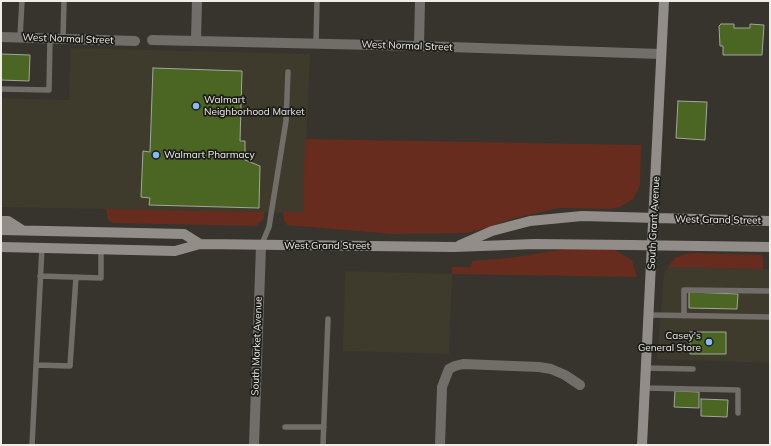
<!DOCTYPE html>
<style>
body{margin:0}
#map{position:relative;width:771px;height:446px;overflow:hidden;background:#36342c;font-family:Mulish,sans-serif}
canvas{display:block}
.frame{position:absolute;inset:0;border:2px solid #eeede8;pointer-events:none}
</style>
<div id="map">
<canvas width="771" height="446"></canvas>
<div class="frame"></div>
</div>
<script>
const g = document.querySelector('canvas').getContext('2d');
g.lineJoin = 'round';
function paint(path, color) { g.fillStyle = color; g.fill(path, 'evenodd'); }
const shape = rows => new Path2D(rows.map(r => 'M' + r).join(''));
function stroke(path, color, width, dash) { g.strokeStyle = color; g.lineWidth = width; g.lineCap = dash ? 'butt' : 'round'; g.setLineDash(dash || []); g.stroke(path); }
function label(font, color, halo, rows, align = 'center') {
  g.font = font + ' Mulish,sans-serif'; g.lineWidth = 3.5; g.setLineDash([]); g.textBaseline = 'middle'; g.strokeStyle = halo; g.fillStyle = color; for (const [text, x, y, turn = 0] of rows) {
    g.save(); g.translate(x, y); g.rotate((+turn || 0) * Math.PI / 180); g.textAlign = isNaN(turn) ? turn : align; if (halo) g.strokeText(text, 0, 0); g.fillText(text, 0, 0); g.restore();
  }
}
const built = shape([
 [70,48,310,54,303,213,1,207,1,98,69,100],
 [668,267,770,269,770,363,657,359,664,274],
 [345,271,452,274,449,354,343,351]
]);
const green = shape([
 [305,139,641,145,640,185,633,199,620,207,610,209,559,208,511,219,487,228,465,233,393,234,287,225,284,221,283,212,303,212],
 [106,209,264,212,264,218,256,226,113,223,108,220],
 [565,249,615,250,632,260,637,277,452,274,452,267,471,267,472,261,510,258],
 [690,253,761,255,763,258,763,269,668,267,676,257]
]);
const building = shape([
 [721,24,734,24,734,28,750,28,750,24,764,25,762,55,723,55,723,46,720,46,719,26,721,24],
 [1,54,30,55,29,81,1,80,1,54],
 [153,68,242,71,240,141,245,141,245,160,260,166,259,208,149,205,150,198,141,197,143,151,150,152,153,68],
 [678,101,707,102,705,140,676,138,678,101],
 [689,292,738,294,737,309,689,308,689,292],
 [690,332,726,332,726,354,690,354,690,332],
 [675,391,699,392,699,408,674,407,675,391],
 [701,399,728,400,727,417,701,416,701,399]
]);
const lane = shape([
 [20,37,22,1],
 [63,39,64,1],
 [316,43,317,1],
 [1,89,49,90,50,38],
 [261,246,269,227,286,121,288,72],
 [40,276,101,278,101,249],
 [649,315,770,317],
 [684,316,684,290,770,291],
 [36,365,70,366,76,277],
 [646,368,693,369],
 [645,388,738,390,738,413],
 [285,427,324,427],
 [32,445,42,247],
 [323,445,328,319]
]);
const street = shape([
 [1,37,135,41],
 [152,40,419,46,661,54],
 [196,41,197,1],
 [419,46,420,1],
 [254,445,261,246],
 [440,445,442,387,449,369,455,366,463,364,539,367,551,369,565,375,580,385]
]);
const secondary = shape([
 [1,221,8,221,22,230],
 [1,230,184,234,200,244],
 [460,245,492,231,530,221,582,216,770,221],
 [1,247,175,251,200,244,454,247,535,244,630,245,770,247],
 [642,445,664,1]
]);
const markers = [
 [196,106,4,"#85bbfb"],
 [156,155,4,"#85bbfb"],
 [709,342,4,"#85bbfb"]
];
const streetNames = [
 ["West Normal Street",68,39,2],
 ["West Normal Street",407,46,2],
 ["West Grand Street",718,220,1],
 ["South Grant Avenue",654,223,-87],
 ["West Grand Street",327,246],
 ["South Market Avenue",257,346,-88]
];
const poiNames = [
 ["Walmart",204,100],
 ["Neighborhood Market",204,112],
 ["Walmart Pharmacy",164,155],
 ["Casey's",701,336,"right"],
 ["General Store",701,348,"right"]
];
paint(built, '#3e3b2c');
paint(green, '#682c1e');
paint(building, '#4b6622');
stroke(building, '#a2a79e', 1);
stroke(lane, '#716e6a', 5.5);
stroke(street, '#716e6a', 10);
stroke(secondary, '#928d89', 10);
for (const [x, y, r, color] of markers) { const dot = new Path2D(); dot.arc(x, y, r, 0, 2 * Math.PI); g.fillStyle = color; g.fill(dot); stroke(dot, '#1c1c18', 1.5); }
label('10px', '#eeede8', '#1c1c18', streetNames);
label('10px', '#eeede8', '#1c1c18', poiNames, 'left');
</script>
